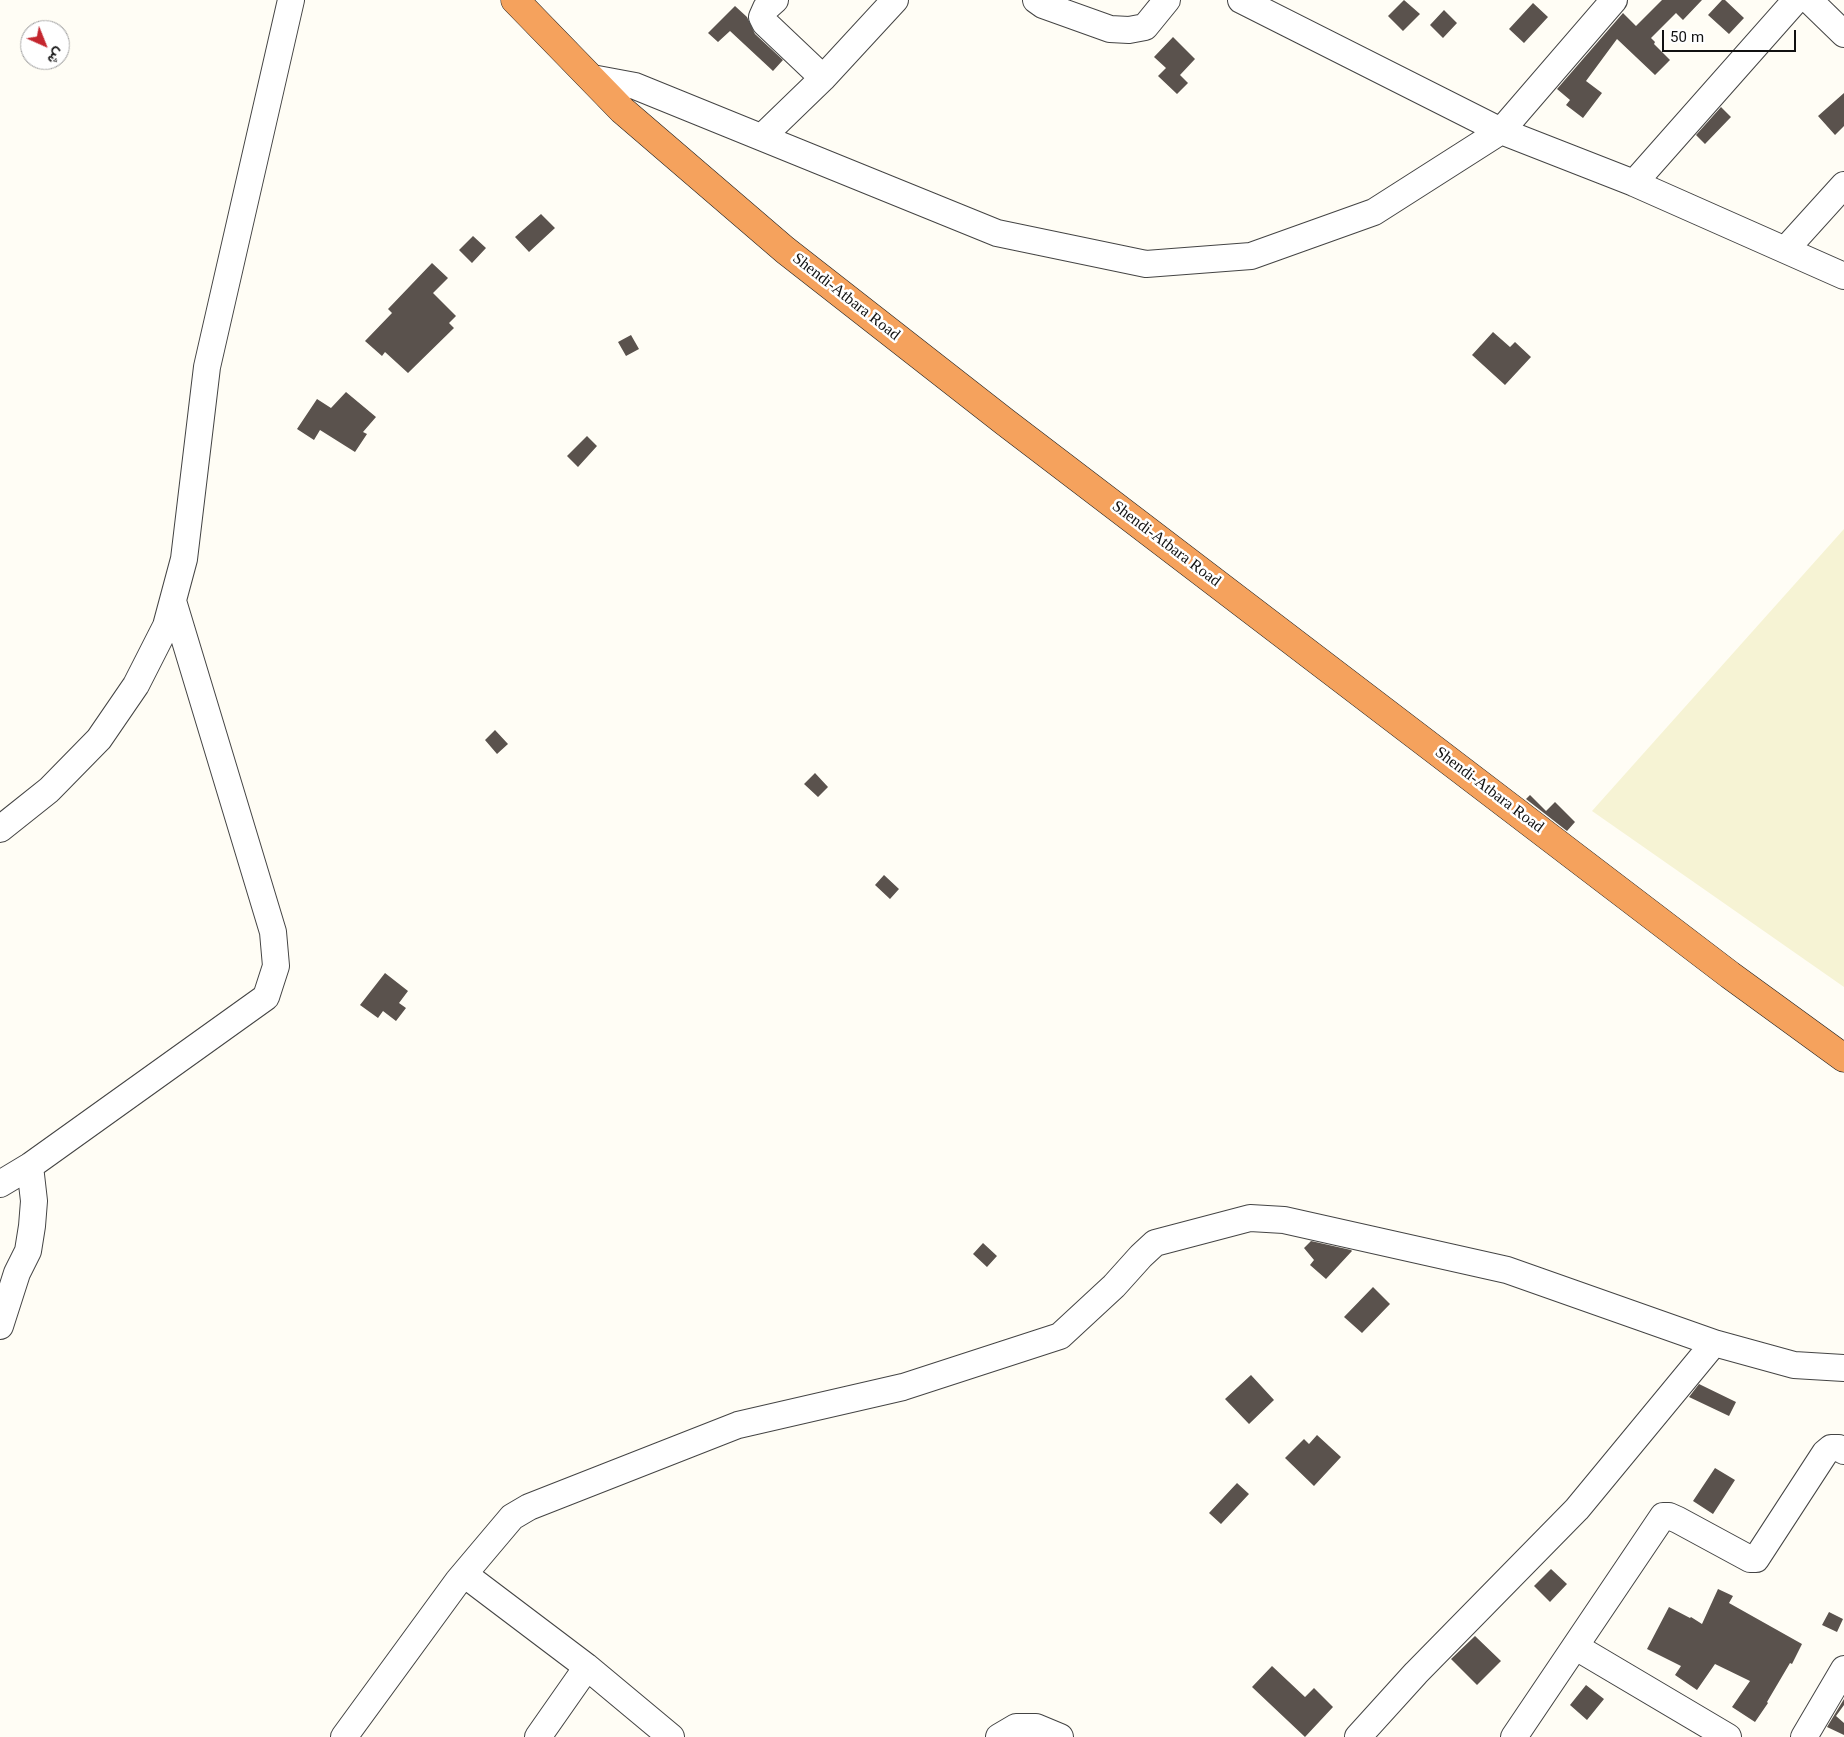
<!DOCTYPE html>
<meta charset="utf-8">
<style>
body{margin:0}
#map{position:relative;width:1844px;height:1737px;overflow:hidden;background:#fffdf5;font-family:Georgia,Vazirmatn,serif}
canvas{display:block}
.north{position:absolute;left:20px;top:20px;width:50px;height:50px;box-sizing:border-box;background:#fff;border:1px solid #a0a0a0;border-radius:50%;rotate:136deg;font-size:14px;font-weight:700;line-height:20px;text-align:center;color:#111}
.north::after{content:'';display:block;margin:auto;width:18px;height:22px;background:#c4262e;clip-path:polygon(50% 0,100% 100%,50% 72%,0 100%)}
.scale{position:absolute;left:1662px;top:30px;width:134px;height:22px;box-sizing:border-box;border:2px solid #111;border-top:0;padding-left:6px;font-size:15px;line-height:18px;white-space:nowrap;color:#111;-webkit-text-stroke:4px #fff;paint-order:stroke}
</style>
<div id="map">
<canvas width="1844" height="1737"></canvas>
<div class="north">ش</div>
<div class="scale">50 m</div>
</div>
<script>
const g = document.querySelector('canvas').getContext('2d');
g.lineJoin = 'round';
function paint(path, color) { g.fillStyle = color; g.fill(path, 'evenodd'); }
const shape = rows => new Path2D(rows.map(r => 'M' + r).join(''));
function stroke(path, color, width, dash) { g.strokeStyle = color; g.lineWidth = width; g.lineCap = dash ? 'butt' : 'round'; g.setLineDash(dash || []); g.stroke(path); }
function label(font, color, halo, rows, align = 'center') {
  g.font = font + ' Georgia,serif'; g.lineWidth = 5; g.setLineDash([]); g.textBaseline = 'middle'; g.strokeStyle = halo; g.fillStyle = color; for (const [text, x, y, turn = 0] of rows) {
    g.save(); g.translate(x, y); g.rotate((+turn || 0) * Math.PI / 180); g.textAlign = isNaN(turn) ? turn : align; if (halo) g.strokeText(text, 0, 0); g.fillText(text, 0, 0); g.restore();
  }
}
const farmland = shape([
 [1844,529,1844,987,1592,811]
]);
const building = shape([
 [1404,0,1420,14,1403,31,1388,16],
 [1662,0,1702,0,1683,20,1676,13,1651,38,1655,42,1654,44,1670,60,1655,75,1617,39,1586,81,1602,93,1583,118,1566,105,1570,100,1557,89,1623,13,1636,26],
 [1722,0,1725,0,1744,18,1729,34,1708,15],
 [1533,3,1548,17,1524,43,1509,29],
 [735,6,747,17,755,34,783,60,773,71,730,31,718,42,708,33],
 [1444,10,1457,23,1443,38,1430,25],
 [1173,37,1195,59,1180,75,1188,83,1177,94,1158,76,1166,68,1154,57],
 [1844,93,1844,126,1835,135,1818,116],
 [1721,107,1731,117,1705,144,1696,135],
 [541,214,555,228,529,252,515,237],
 [473,236,486,248,472,263,459,250],
 [432,263,448,278,433,293,456,316,449,323,454,328,408,373,385,352,382,356,365,341,392,313,388,309],
 [1493,332,1510,347,1515,342,1531,357,1505,385,1472,355],
 [631,335,639,349,626,356,618,342],
 [346,392,376,417,363,432,367,434,355,452,320,430,314,440,297,429,317,399,331,408],
 [587,436,597,446,578,467,567,456],
 [495,730,508,744,497,754,485,740],
 [815,773,828,787,818,797,804,784],
 [1530,795,1546,811,1555,802,1575,822,1567,831,1526,799],
 [884,875,899,889,890,899,875,885],
 [385,973,408,991,399,1003,406,1008,396,1021,383,1011,378,1018,360,1005],
 [1311,1241,1351,1250,1352,1251,1326,1279,1310,1265,1314,1260,1304,1248],
 [983,1243,997,1256,987,1267,973,1254],
 [1373,1287,1390,1304,1362,1333,1344,1317],
 [1251,1375,1274,1400,1249,1424,1225,1399],
 [1699,1384,1736,1402,1729,1416,1689,1397],
 [1317,1435,1341,1457,1314,1486,1285,1458,1304,1439,1309,1444],
 [1715,1468,1735,1480,1713,1514,1693,1501],
 [1237,1483,1249,1494,1221,1524,1209,1513],
 [1551,1569,1567,1584,1550,1602,1534,1586],
 [1718,1589,1733,1596,1729,1603,1802,1644,1792,1664,1790,1663,1767,1702,1768,1703,1755,1722,1732,1707,1750,1681,1715,1664,1697,1690,1675,1675,1681,1666,1647,1649,1669,1607,1690,1618,1691,1617,1702,1624],
 [1829,1612,1843,1619,1837,1632,1822,1625],
 [1475,1636,1501,1661,1477,1685,1451,1659],
 [1272,1666,1305,1697,1314,1688,1333,1707,1305,1737,1252,1687],
 [1586,1685,1604,1699,1587,1720,1570,1705],
 [1844,1699,1844,1705,1836,1716,1844,1723,1844,1735,1827,1727]
]);
const minor = shape([
 [775,0,766,8,762,17,765,23,823,78],
 [1036,0,1043,5,1110,29,1129,30,1145,27,1167,0],
 [1241,0,1501,131,1634,183,1844,276],
 [1809,0,1844,34],
 [592,78,635,86,997,233,1146,264,1251,256,1374,212,1501,131,1614,0],
 [762,137,823,78,895,0],
 [1634,183,1796,0],
 [1786,249,1844,185],
 [0,829,49,790,99,739,136,685,166,626,184,559,207,367,291,0],
 [0,1184,30,1166,266,997,276,966,273,932,173,601],
 [0,1326,17,1273,28,1251,32,1226,34,1201,30,1166],
 [464,1574,587,1667,671,1737],
 [1576,1647,1728,1737],
 [344,1737,458,1581,512,1517,529,1507,738,1425,903,1387,1060,1336,1114,1286,1141,1256,1155,1243,1250,1218,1284,1220,1507,1270,1714,1343,1794,1365,1844,1368],
 [538,1737,587,1667],
 [999,1737,1016,1727,1036,1727,1060,1737],
 [1358,1737,1416,1673,1577,1509,1714,1343],
 [1514,1737,1663,1516,1669,1516,1678,1520,1750,1559,1756,1559,1825,1453,1831,1448,1839,1448,1844,1451],
 [1804,1737,1844,1669]
]);
const highway = shape([
 [515,0,622,110,785,250,1005,422,1730,975,1844,1058]
]);
const streetNames = [
 ["Shendi-Atbara Road",846,297,38],
 ["Shendi-Atbara Road",1166,544,37],
 ["Shendi-Atbara Road",1489,790,37]
];
paint(farmland, '#f6f3d4');
paint(building, '#5a524d');
stroke(minor, '#444', 28);
stroke(highway, '#222', 29);
stroke(minor, '#fff', 26);
stroke(highway, '#f5a25d', 28);
label('16px', '#111', '#fff', streetNames);
</script>
